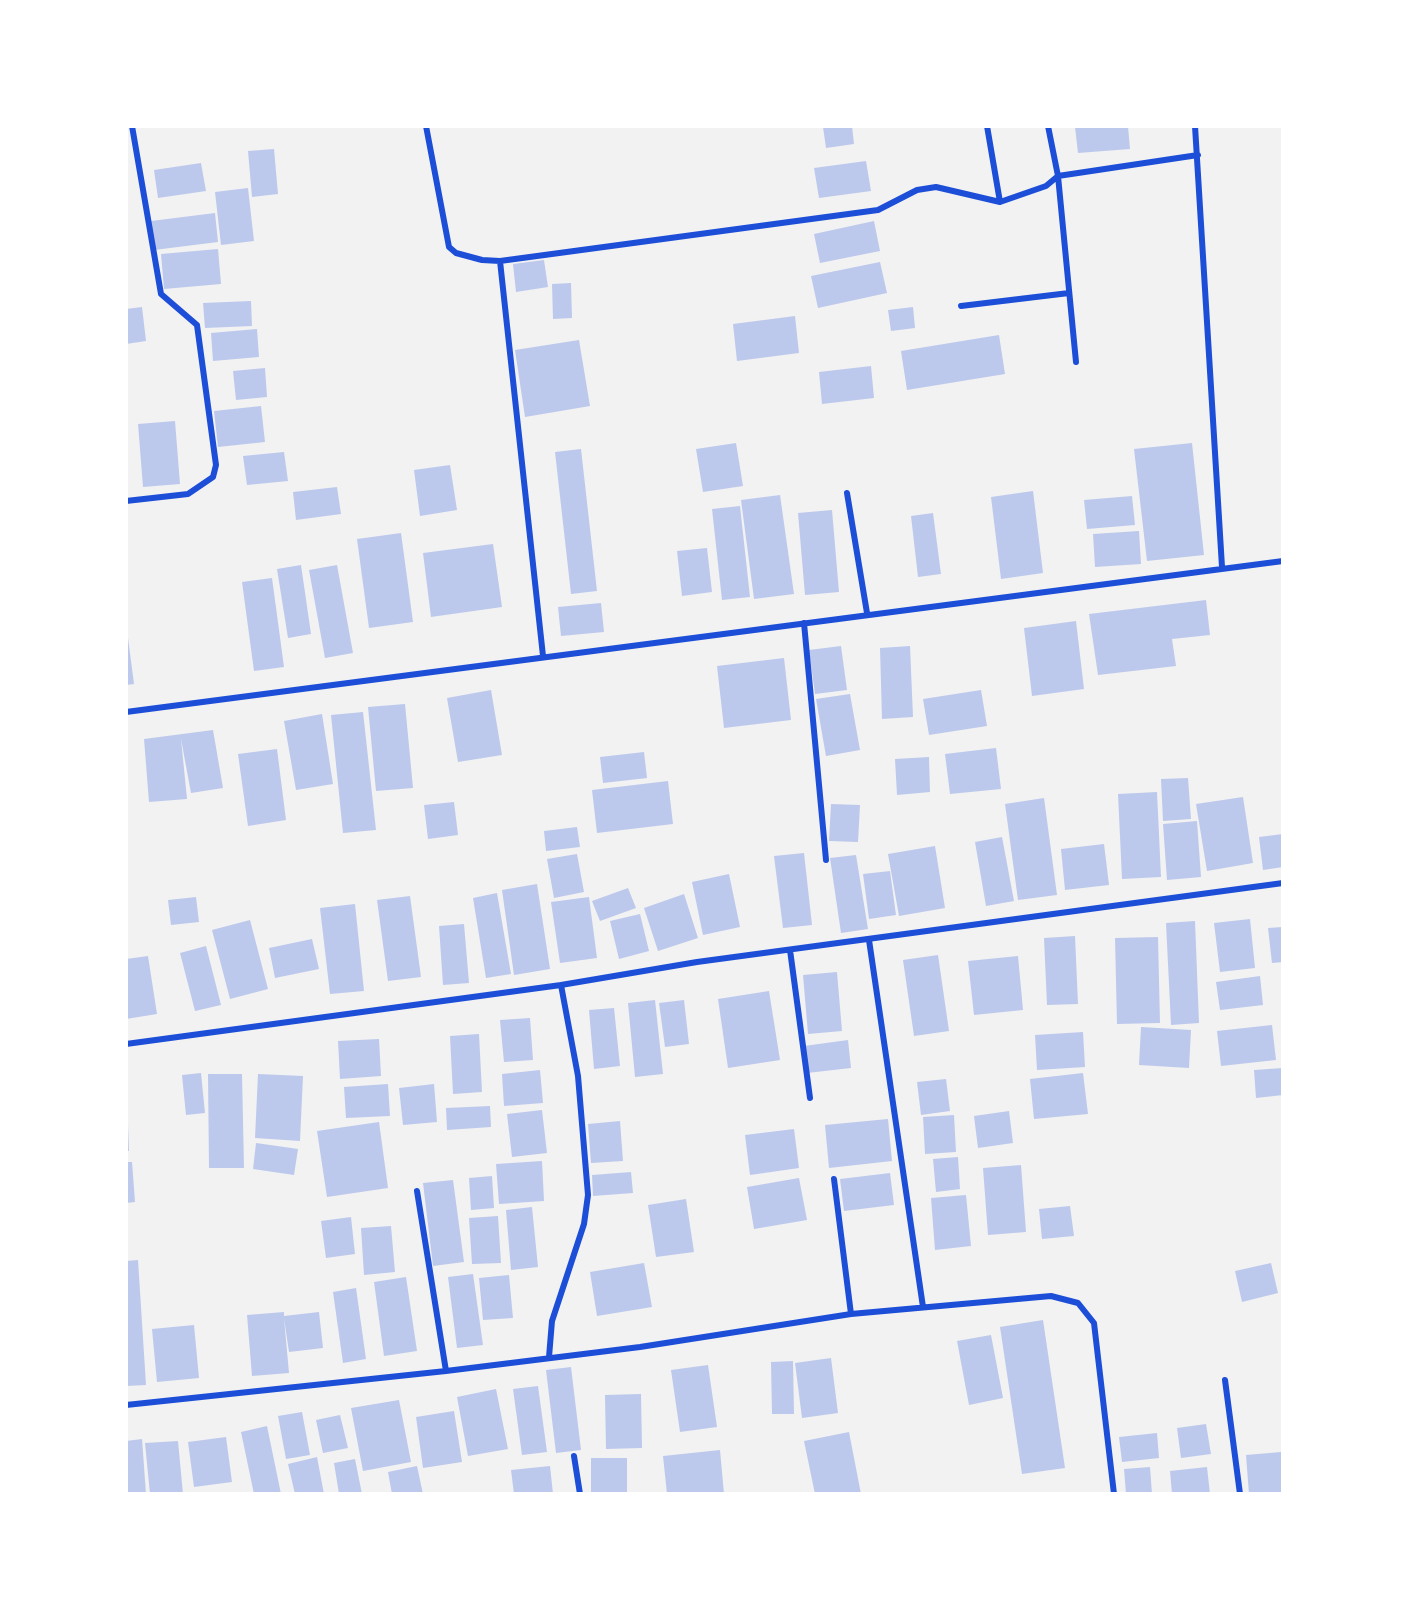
<!DOCTYPE html>
<style>
body{margin:0}
#map{position:relative;width:1409px;height:1620px;overflow:hidden;background:#f2f2f2;font-family:Commissioner,sans-serif}
canvas{display:block}
.frame{position:absolute;inset:0;border:128px solid #fff;pointer-events:none}
</style>
<div id="map">
<canvas width="1409" height="1620"></canvas>
<div class="frame"></div>
</div>
<script>
const g = document.querySelector('canvas').getContext('2d');
g.lineJoin = 'round';
function paint(path, color) { g.fillStyle = color; g.fill(path, 'evenodd'); }
const shape = rows => new Path2D(rows.map(r => 'M' + r).join(''));
function stroke(path, color, width, dash) { g.strokeStyle = color; g.lineWidth = width; g.lineCap = dash ? 'butt' : 'round'; g.setLineDash(dash || []); g.stroke(path); }
const building = shape([
 [852,126,854,144,826,148,823,127],
 [1128,126,1130,149,1078,153,1075,127],
 [274,149,278,194,252,197,248,151],
 [866,161,871,191,819,198,814,168],
 [201,163,206,191,158,198,154,170],
 [248,188,254,241,221,245,215,192],
 [215,213,218,242,154,250,151,221],
 [874,221,880,251,820,263,814,234],
 [218,249,221,284,164,289,161,254],
 [544,260,548,287,516,292,513,264],
 [880,262,887,293,818,308,811,276],
 [571,283,572,318,553,319,552,284],
 [251,301,252,326,205,328,203,303],
 [142,307,146,341,126,344,126,309],
 [913,307,915,328,891,331,888,310],
 [795,316,799,353,737,361,733,324],
 [257,329,259,357,213,361,211,333],
 [999,335,1005,374,907,390,901,351],
 [579,340,590,406,525,417,515,350],
 [871,366,874,398,822,404,819,372],
 [265,368,267,397,236,400,233,371],
 [261,406,265,442,218,447,214,411],
 [175,421,180,484,143,487,138,424],
 [736,443,743,486,703,492,696,449],
 [1192,443,1204,555,1147,561,1134,449],
 [581,449,597,591,571,594,555,452],
 [284,452,288,481,247,485,243,456],
 [450,465,457,510,420,516,414,470],
 [337,487,341,514,296,520,293,492],
 [1033,491,1043,573,1001,579,991,497],
 [780,495,794,594,754,599,741,500],
 [1132,496,1135,525,1087,529,1084,500],
 [740,506,750,597,722,600,712,509],
 [832,510,839,592,805,595,798,513],
 [933,513,941,574,918,577,911,516],
 [1139,531,1141,564,1095,567,1093,534],
 [401,533,413,622,369,628,357,539],
 [493,544,502,607,431,617,423,553],
 [707,548,712,592,682,596,677,551],
 [301,565,311,634,288,638,277,569],
 [337,565,353,653,325,658,309,570],
 [272,578,284,667,254,671,242,582],
 [1206,600,1210,635,1172,639,1176,666,1098,675,1089,614],
 [601,603,604,632,561,636,558,607],
 [1076,621,1084,689,1032,696,1024,628],
 [128,638,134,684,126,685,126,639],
 [841,646,847,690,815,694,809,650],
 [910,646,913,717,882,719,880,648],
 [784,658,791,720,724,728,717,666],
 [491,690,502,755,458,762,447,698],
 [981,690,987,726,929,735,923,699],
 [850,694,860,750,826,756,816,699],
 [405,704,413,788,376,791,368,707],
 [363,712,376,830,343,833,331,715],
 [322,714,333,784,296,790,284,721],
 [213,730,223,788,191,793,181,739,187,799,149,802,144,739],
 [996,748,1001,789,950,794,945,754],
 [277,749,286,820,248,826,238,754],
 [644,752,647,778,603,783,600,757],
 [929,757,930,792,897,795,895,759],
 [1188,778,1191,819,1163,821,1161,779],
 [668,781,673,824,597,833,592,790],
 [1157,792,1161,877,1122,879,1118,794],
 [1243,797,1253,863,1207,871,1196,804],
 [1044,798,1057,895,1018,900,1005,804],
 [454,802,458,835,428,839,424,805],
 [831,804,860,805,858,842,829,841],
 [1197,821,1201,877,1167,880,1163,824],
 [577,827,580,847,546,851,544,831],
 [1283,834,1283,867,1263,870,1259,837],
 [1002,837,1014,901,986,906,975,842],
 [1104,844,1109,885,1065,890,1061,849],
 [935,846,945,908,899,916,888,854],
 [804,853,812,925,783,928,774,856],
 [577,854,584,892,554,898,547,859],
 [856,855,868,929,841,933,830,858],
 [890,871,896,915,869,919,863,874],
 [729,874,740,927,703,935,692,882],
 [537,884,550,969,514,975,502,890],
 [628,888,636,908,600,921,592,901],
 [497,893,511,974,486,978,473,898],
 [684,894,698,938,658,951,644,908],
 [410,896,421,977,388,981,377,900],
 [196,897,199,922,171,925,168,900],
 [589,897,597,958,560,963,551,902],
 [355,904,364,991,330,994,320,908],
 [640,914,649,951,619,959,610,921],
 [1250,919,1255,968,1220,972,1214,923],
 [250,920,268,989,230,999,212,930],
 [1195,921,1199,1023,1171,1025,1166,923],
 [464,924,469,983,443,985,439,926],
 [1283,927,1283,962,1272,963,1268,928],
 [1075,936,1078,1004,1047,1005,1044,938],
 [1158,937,1160,1023,1117,1024,1115,938],
 [312,939,319,969,275,978,269,948],
 [206,946,221,1005,195,1011,180,953],
 [938,955,949,1031,914,1036,903,960],
 [148,956,157,1014,126,1019,126,959],
 [1018,956,1023,1010,974,1015,968,961],
 [837,972,842,1031,808,1034,803,975],
 [1260,976,1263,1005,1220,1010,1216,982],
 [769,991,780,1060,728,1068,718,999],
 [655,1000,663,1074,635,1077,628,1003],
 [684,1000,689,1044,665,1047,659,1003],
 [614,1008,620,1066,594,1069,589,1010],
 [530,1018,533,1060,504,1062,500,1020],
 [1272,1025,1276,1060,1221,1066,1217,1031],
 [1141,1027,1191,1030,1189,1068,1139,1065],
 [1083,1032,1085,1067,1037,1070,1035,1035],
 [479,1034,482,1092,453,1094,450,1036],
 [379,1039,381,1076,340,1079,338,1041],
 [848,1040,851,1068,807,1073,804,1046],
 [1283,1068,1283,1095,1256,1098,1254,1070],
 [540,1070,543,1103,504,1106,502,1074],
 [201,1073,205,1113,186,1115,182,1075],
 [1083,1073,1088,1114,1034,1119,1030,1079],
 [208,1074,242,1074,244,1168,209,1168],
 [258,1074,303,1076,300,1141,255,1138],
 [946,1079,950,1111,921,1115,917,1082],
 [388,1084,390,1116,346,1118,344,1087],
 [434,1084,437,1122,403,1125,399,1088],
 [490,1106,491,1127,447,1130,446,1108],
 [542,1110,547,1153,512,1157,507,1114],
 [1009,1111,1013,1143,978,1148,974,1116],
 [954,1115,956,1152,925,1154,923,1117],
 [888,1119,892,1161,829,1168,825,1125],
 [620,1121,623,1161,591,1163,588,1124],
 [379,1122,388,1188,327,1197,317,1131],
 [126,1125,128,1125,129,1151,126,1151],
 [794,1129,799,1168,750,1175,745,1135],
 [256,1143,298,1149,294,1175,253,1169],
 [958,1157,960,1189,936,1192,933,1159],
 [542,1161,544,1201,499,1204,496,1164],
 [126,1162,132,1162,135,1202,126,1203],
 [1021,1165,1026,1232,988,1235,983,1168],
 [631,1172,633,1193,593,1196,592,1175],
 [890,1173,894,1205,844,1211,840,1179],
 [492,1176,494,1208,471,1210,469,1178],
 [799,1178,807,1220,754,1229,747,1187],
 [453,1180,464,1262,433,1266,423,1183],
 [966,1195,971,1246,935,1250,931,1198],
 [686,1199,694,1252,656,1257,648,1205],
 [1070,1206,1074,1236,1042,1239,1039,1209],
 [532,1207,538,1267,511,1270,506,1210],
 [498,1216,501,1263,472,1264,469,1218],
 [351,1217,355,1254,326,1258,321,1221],
 [391,1226,395,1272,364,1275,361,1228],
 [138,1260,146,1385,126,1386,126,1261],
 [644,1263,652,1307,597,1316,590,1272],
 [1271,1263,1278,1293,1242,1302,1235,1271],
 [473,1274,483,1345,457,1348,448,1277],
 [509,1275,513,1318,483,1320,479,1278],
 [406,1277,417,1351,384,1356,374,1282],
 [356,1288,366,1359,343,1363,333,1292],
 [284,1312,284,1316,319,1312,323,1348,289,1352,284,1318,289,1373,252,1376,247,1315],
 [1043,1320,1065,1468,1022,1474,1000,1327],
 [194,1325,199,1378,157,1382,152,1329],
 [991,1335,1003,1398,969,1405,957,1341],
 [831,1358,838,1413,802,1418,795,1363],
 [793,1361,794,1414,772,1414,771,1362],
 [708,1365,717,1427,680,1432,671,1370],
 [571,1367,581,1450,556,1453,546,1370],
 [538,1386,547,1452,522,1455,513,1389],
 [496,1389,508,1449,468,1456,457,1397],
 [641,1394,642,1448,606,1449,605,1395],
 [399,1400,411,1462,363,1471,351,1408],
 [454,1411,462,1462,423,1468,416,1417],
 [302,1412,310,1455,286,1459,278,1416],
 [340,1415,348,1448,323,1453,316,1420],
 [1206,1424,1211,1454,1181,1458,1177,1428],
 [267,1426,281,1494,254,1494,241,1432],
 [849,1432,861,1494,815,1494,804,1441],
 [1157,1433,1159,1458,1122,1462,1119,1437],
 [226,1437,232,1482,194,1487,188,1442],
 [142,1439,146,1494,126,1494,126,1441],
 [178,1441,183,1494,150,1494,145,1443],
 [720,1450,724,1494,667,1494,663,1456],
 [1281,1452,1283,1494,1249,1494,1246,1455],
 [317,1457,324,1494,295,1494,288,1464],
 [591,1458,627,1458,627,1494,591,1494],
 [355,1459,362,1494,339,1494,334,1463],
 [417,1466,423,1494,392,1494,388,1472],
 [550,1466,553,1494,514,1494,511,1470],
 [1150,1467,1152,1494,1126,1494,1124,1469],
 [1207,1467,1210,1494,1172,1494,1170,1471]
]);
const minor = shape([
 [426,126,449,247,456,253,482,260,500,261,878,210,917,190,936,187,1000,202,1046,186,1058,176,1198,155],
 [987,126,1000,202],
 [1048,126,1058,176,1076,362],
 [1195,126,1222,567],
 [500,261,543,656],
 [961,306,1069,293],
 [847,493,867,613],
 [126,501,188,494,213,477,216,465,197,325,161,294,132,126],
 [804,623,826,860],
 [126,712,1283,561],
 [869,940,923,1307],
 [790,950,810,1098],
 [126,1044,561,985,697,962,1283,883],
 [834,1179,851,1314],
 [417,1191,446,1371],
 [549,1357,552,1321,584,1224,588,1195,578,1076,561,985],
 [1225,1380,1240,1494],
 [126,1405,446,1371,640,1347,851,1314,1051,1296,1078,1303,1094,1323,1114,1494],
 [574,1456,580,1494]
]);
paint(building, '#bdc9ec');
stroke(minor, '#1d4ed8', 6);
</script>
